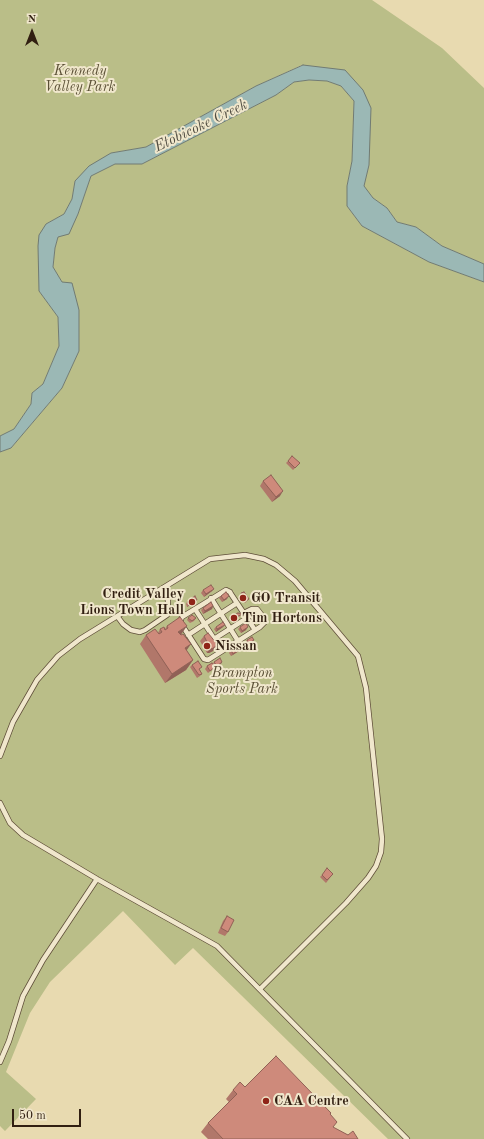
<!DOCTYPE html>
<style>
body{margin:0}
#map{position:relative;width:484px;height:1139px;overflow:hidden;background:#e8dab0;font-family:"Old Standard TT",serif}
canvas{display:block}
.north{position:absolute;left:12px;top:12px;width:40px;height:40px;-webkit-text-stroke:3px #f0e7cc;paint-order:stroke;rotate:0deg;font-size:11px;font-weight:700;line-height:16px;text-align:center;color:#311f11}
.north::after{content:'';display:block;margin:auto;width:14px;height:18px;background:#311f11;clip-path:polygon(50% 0,100% 100%,50% 72%,0 100%)}
.scale{position:absolute;left:12px;top:1109px;width:69px;height:18px;box-sizing:border-box;border:2px solid #311f11;border-top:0;padding-left:5px;font-size:12px;line-height:14px;white-space:nowrap;color:#311f11;-webkit-text-stroke:3px #f0e7cc;paint-order:stroke}
</style>
<div id="map">
<canvas width="484" height="1139"></canvas>
<div class="north">N</div>
<div class="scale">50 m</div>
</div>
<script>
const g = document.querySelector('canvas').getContext('2d');
g.lineJoin = 'round';
function paint(path, color) { g.fillStyle = color; g.fill(path, 'evenodd'); }
const shape = rows => new Path2D(rows.map(r => 'M' + r).join(''));
function stroke(path, color, width, dash) { g.strokeStyle = color; g.lineWidth = width; g.lineCap = dash ? 'butt' : 'round'; g.setLineDash(dash || []); g.stroke(path); }
function label(font, color, halo, rows, align = 'center') {
  g.font = font + ' "Old Standard TT",serif'; g.lineWidth = 4; g.setLineDash([]); g.textBaseline = 'middle'; g.strokeStyle = halo; g.fillStyle = color; for (const [text, x, y, turn = 0] of rows) {
    g.save(); g.translate(x, y); g.rotate((+turn || 0) * Math.PI / 180); g.textAlign = isNaN(turn) ? turn : align; if (halo) g.strokeText(text, 0, 0); g.fillText(text, 0, 0); g.restore();
  }
}
const green = shape([
 [0,0,372,0,442,48,484,88,484,264,442,246,416,227,397,222,387,208,373,198,363,186,369,165,363,90,302,65,256,86,146,147,111,153,75,181,72,199,64,214,46,224,39,291,58,317,59,346,43,384,32,393,31,404,14,429,0,436],
 [309,80,327,81,341,86,354,101,352,161,347,186,347,206,362,226,429,262,484,282,484,1139,388,1139,193,948,175,965,123,911,50,982,30,1013,6,1072,36,1099,5,1131,0,1126,0,452,11,448,62,388,79,351,62,282,53,268,55,248,58,237,78,214,91,176,115,164,142,164,276,95,294,82]
]);
const water = shape([
 [303,65,345,70,363,90,371,108,369,165,364,186,373,198,387,208,397,222,416,227,442,246,484,264,484,282,429,262,362,226,347,206,347,186,352,161,354,101,341,86,327,81,309,80,294,82,276,95,142,164,115,164,91,176,78,214,69,234,58,237,55,248,53,267,62,282,72,283,79,310,79,351,62,388,11,448,0,452,0,436,14,429,31,404,32,393,43,384,59,346,58,317,39,291,38,246,39,235,46,224,64,214,72,199,75,181,89,166,111,153,146,147,256,86,303,65]
]);
const service = shape([
 [211,598,238,641],
 [195,609,222,651],
 [244,613,252,609,257,609,264,618,265,622,260,627,208,660,204,659,180,622,182,617,226,590,230,592,231,594,255,630],
 [117,616,123,624,131,630,140,632,145,630,167,615,168,601,165,587],
 [188,635,237,603],
 [214,639,247,618],
 [0,756,13,722,37,680,58,656,80,639,210,559,245,555,264,559,276,565,295,581,358,656,366,688,382,839,381,852,376,866,368,878,346,903,260,989],
 [0,803,10,823,23,835,97,879,217,946,407,1139],
 [0,1062,9,1041,23,996,43,960,97,879]
]);
const wall = shape([
 [288,461,298,465,293,470,286,463],
 [263,481,280,496,272,502,260,486],
 [203,590,212,591,204,597,201,593],
 [241,593,247,601,245,603,240,596],
 [221,596,227,599,222,602,219,598],
 [187,602,195,602,187,607,186,604],
 [213,606,212,609,203,614,201,610,203,608],
 [188,618,196,618,194,621,190,623,187,620],
 [167,626,180,635,186,651,193,660,186,670,165,683,140,644,146,635,158,633,160,629,165,629],
 [216,627,223,627,216,632,214,629],
 [240,627,246,630,241,633,238,629],
 [204,636,216,646,213,651,209,653,207,653,200,641],
 [247,640,252,643,247,645,245,642],
 [231,650,239,651,231,656,229,653],
 [214,662,221,664,215,668,215,667,213,669,208,673,205,669,207,666,213,664],
 [192,665,200,670,202,674,200,676,197,678,190,667],
 [333,874,326,883,320,877,322,875],
 [227,916,228,932,225,936,218,933,223,921],
 [245,1087,330,1115,333,1128,348,1135,358,1139,208,1139,201,1132,208,1123,229,1102,226,1099,233,1090]
]);
const shadedWall = shape([
 [283,491,280,496,272,502,276,497],
 [214,589,212,591,204,597,206,594],
 [229,596,227,599,222,602,224,600],
 [197,600,195,602,187,607,189,604],
 [213,606,212,609,203,614,205,611],
 [242,614,240,616,231,622,233,619],
 [225,625,223,627,216,632,217,629],
 [187,626,180,636,178,632],
 [248,627,246,630,241,633,242,631],
 [191,644,184,654,185,648],
 [216,646,213,651,209,653,207,653,210,648],
 [240,649,239,651,231,656,233,654],
 [193,660,186,670,165,683,172,674],
 [222,662,221,664,215,668,217,666]
]);
const building = shape([
 [292,456,300,463,295,468,288,461,292,456],
 [271,475,283,491,276,497,263,481,271,475],
 [211,585,214,589,206,594,203,590,211,585],
 [226,592,229,596,224,600,221,596,226,592],
 [244,592,249,599,246,601,241,593,244,592],
 [195,596,197,600,189,604,187,602,195,596],
 [211,602,213,606,205,611,203,608,211,602],
 [238,613,242,614,233,619,234,615,238,613],
 [192,615,196,618,192,621,188,618,192,615],
 [180,617,187,626,178,632,181,635,183,634,191,644,185,648,193,660,172,674,146,635,155,629,159,634,162,632,160,629,164,627,165,630,168,628,167,626,180,617],
 [223,622,225,625,217,629,216,627,223,622],
 [246,623,248,627,242,631,240,627,246,623],
 [208,633,217,644,216,646,212,649,210,648,204,636,208,633],
 [252,637,254,640,249,643,247,640,252,637],
 [238,646,240,649,233,654,231,650,238,646],
 [220,658,222,662,217,666,214,662,220,658],
 [198,661,202,667,199,669,202,674,199,675,192,665,198,661],
 [212,663,215,667,210,671,207,666,212,663],
 [327,868,333,874,327,880,322,875,327,868],
 [227,916,234,920,228,932,221,928,227,916],
 [276,1056,331,1113,330,1114,337,1122,333,1127,348,1135,353,1131,358,1139,223,1139,208,1123,237,1094,233,1090,240,1082,245,1087,276,1056]
]);
const markers = [
 [243,598,4,"#8f2418"],
 [192,602,4,"#8f2418"],
 [234,618,4,"#8f2418"],
 [207,646,4,"#8f2418"],
 [266,1101,4,"#8f2418"]
];
const parkNames = [
 ["Kennedy",80,71],
 ["Valley Park",80,87],
 ["Brampton",242,673],
 ["Sports Park",242,689]
];
const poiNames = [
 ["Credit Valley",184,594,"right"],
 ["Lions Town Hall",184,610,"right"],
 ["GO Transit",251,598],
 ["Tim Hortons",242,618],
 ["Nissan",215,646],
 ["CAA Centre",274,1101]
];
const waterNames = [
 ["Etobicoke Creek",201,126,-26]
];
paint(green, '#babe88');
paint(water, '#9bb8b5');
stroke(water, '#717b73', 1);
stroke(service, '#5f4e39', 6);
stroke(service, '#f0e7cc', 4.5);
paint(wall, '#b1776a');
paint(shadedWall, '#906156');
paint(building, '#ce8a7b');
stroke(building, '#906156', 1);
for (const [x, y, r, color] of markers) { const dot = new Path2D(); dot.arc(x, y, r, 0, 2 * Math.PI); g.fillStyle = color; g.fill(dot); stroke(dot, '#f0e7cc', 1.5); }
label('italic 14px', '#5a4f35', '#f0e7cc', parkNames);
label('bold 14px', '#311f11', '#f0e7cc', poiNames, 'left');
label('italic 15px', '#514d42', '#f0e7cc', waterNames);
</script>
